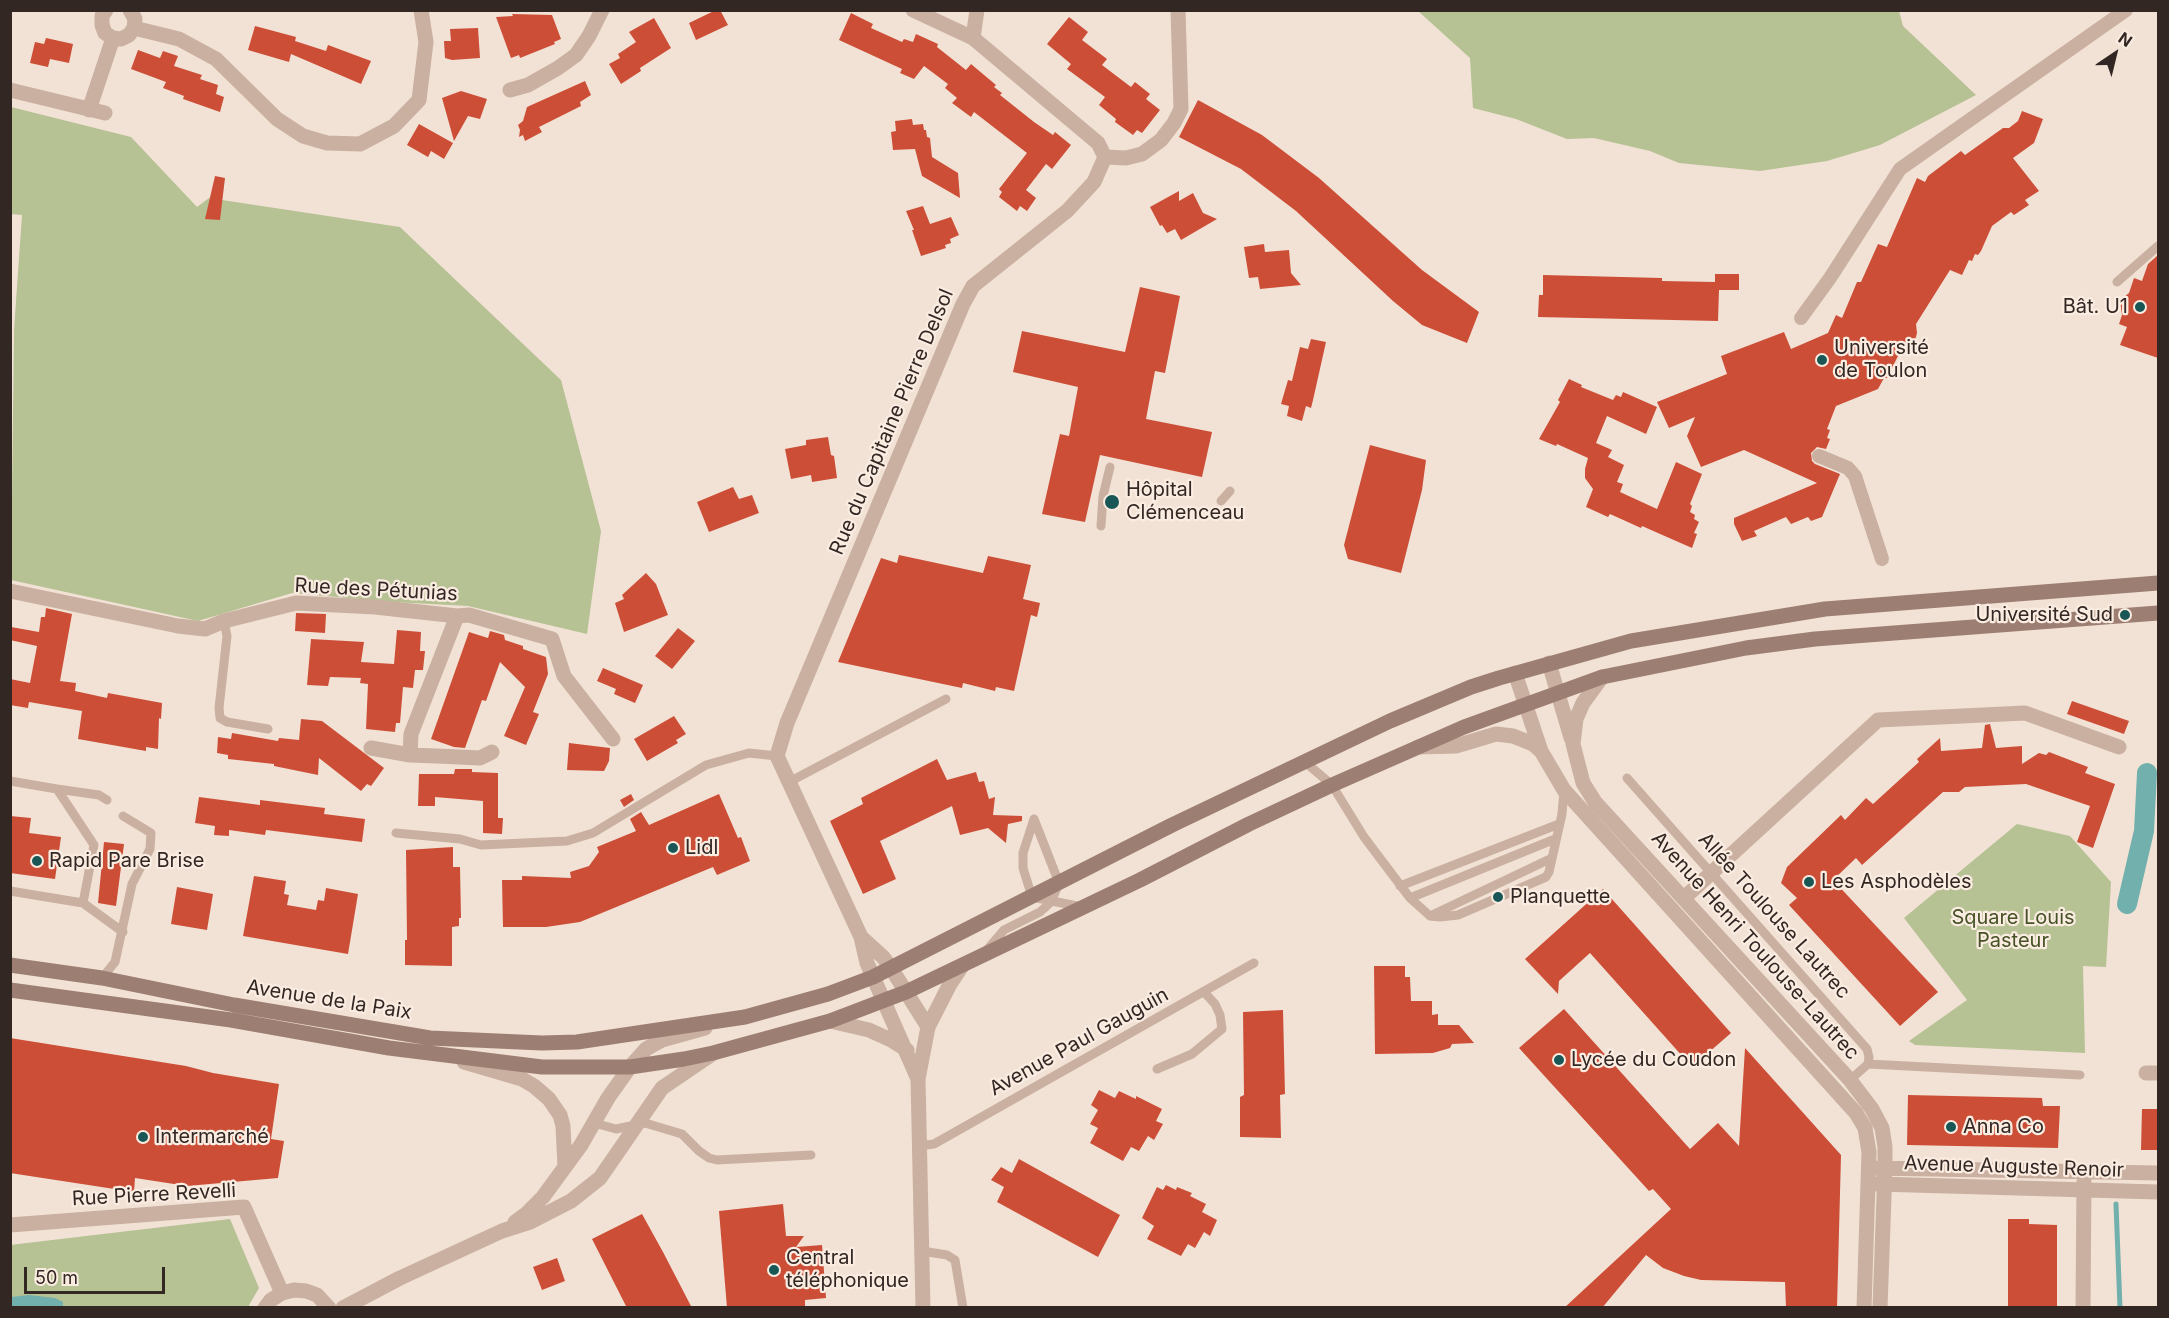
<!DOCTYPE html>
<meta charset="utf-8">
<style>
body{margin:0}
#map{position:relative;width:2169px;height:1318px;overflow:hidden;background:#f2e2d5;font-family:Inter,sans-serif}
canvas{display:block}
.frame{position:absolute;inset:0;border:12px solid #332724;pointer-events:none}
.north{position:absolute;left:2085px;top:24px;width:60px;height:60px;-webkit-text-stroke:4px #faece1;paint-order:stroke;rotate:35deg;font-size:16px;font-weight:700;line-height:24px;text-align:center;color:#332724}
.north::after{content:'';display:block;margin:auto;width:21px;height:27px;background:#332724;clip-path:polygon(50% 0,100% 100%,50% 72%,0 100%)}
.scale{position:absolute;left:24px;top:1267px;width:141px;height:27px;box-sizing:border-box;border:3px solid #332724;border-top:0;padding-left:8px;font-size:18px;line-height:21px;white-space:nowrap;color:#332724;-webkit-text-stroke:4px #faece1;paint-order:stroke}
</style>
<div id="map">
<canvas width="2169" height="1318"></canvas>
<div class="frame"></div>
<div class="north">N</div>
<div class="scale">50 m</div>
</div>
<script>
const g = document.querySelector('canvas').getContext('2d');
g.lineJoin = 'round';
function paint(path, color) { g.fillStyle = color; g.fill(path, 'evenodd'); }
const shape = rows => new Path2D(rows.map(r => 'M' + r).join(''));
function stroke(path, color, width, dash) { g.strokeStyle = color; g.lineWidth = width; g.lineCap = dash ? 'butt' : 'round'; g.setLineDash(dash || []); g.stroke(path); }
function label(font, color, halo, rows, align = 'center') {
  g.font = font + ' Inter,sans-serif'; g.lineWidth = 4.5; g.setLineDash([]); g.textBaseline = 'middle'; g.strokeStyle = halo; g.fillStyle = color; for (const [text, x, y, turn = 0] of rows) {
    g.save(); g.translate(x, y); g.rotate((+turn || 0) * Math.PI / 180); g.textAlign = isNaN(turn) ? turn : align; if (halo) g.strokeText(text, 0, 0); g.fillText(text, 0, 0); g.restore();
  }
}
const green = shape([
 [1418,11,1899,11,1903,26,1976,95,1880,145,1827,161,1760,171,1679,163,1650,151,1594,138,1567,139,1516,119,1473,108,1470,58],
 [11,107,131,137,197,207,209,198,400,227,423,249,561,380,601,531,587,634,468,606,394,602,292,593,198,621,11,580,14,330,22,215,11,214],
 [2017,824,2070,836,2111,882,2106,967,2083,966,2085,1053,1915,1045,1909,1041,1967,1000,1904,918],
 [230,1219,259,1288,248,1307,11,1307,10,1245]
]);
const water = shape([
 [29,1295,55,1298,63,1302,63,1307,11,1307,11,1297]
]);
const stream = shape([
 [2116,1204,2120,1308]
]);
const canal = shape([
 [2127,904,2144,831,2147,773]
]);
const building = shape([
 [716,10,720,10,728,25,696,40,689,23],
 [851,13,873,24,871,28,902,42,904,39,913,42,916,34,938,44,937,47,966,70,971,64,996,85,994,87,1002,93,1000,95,1034,122,1053,135,1055,132,1071,145,1052,169,1046,164,1026,190,1036,198,1027,211,1020,206,1017,211,999,197,1002,192,999,189,1027,153,974,112,971,117,952,103,957,98,945,88,948,84,924,66,914,79,900,73,902,69,839,40],
 [512,14,552,15,561,39,554,42,555,44,520,58,519,55,511,58,496,17,513,16],
 [1069,17,1088,32,1082,40,1107,59,1102,65,1131,87,1135,82,1150,94,1146,99,1160,110,1142,133,1137,130,1133,135,1115,122,1116,119,1099,105,1105,97,1067,69,1071,64,1047,44],
 [654,18,671,48,640,68,641,71,621,84,609,64,620,58,618,54,636,42,629,32],
 [255,26,296,37,295,41,326,51,328,45,371,61,361,84,291,54,289,62,248,50],
 [478,28,480,58,452,60,445,58,444,41,451,41,450,29],
 [46,38,73,44,69,63,50,59,48,67,30,63,35,42,44,44],
 [138,50,160,58,163,51,178,56,174,66,202,75,200,79,218,85,216,94,224,97,220,112,183,99,184,96,163,88,166,82,131,69],
 [585,81,591,95,580,102,581,106,539,127,542,132,525,141,523,135,519,137,520,130,518,125,523,121,527,107],
 [461,91,487,99,480,119,468,116,454,141,442,98],
 [1198,100,1262,135,1319,178,1422,270,1479,312,1467,343,1422,325,1393,301,1296,211,1241,169,1179,137],
 [2022,111,2043,119,2034,143,2013,158,2039,191,2025,200,2029,205,2014,215,2011,212,1992,226,1981,251,1978,255,1975,254,1972,261,1969,260,1962,275,1950,270,1916,324,1917,333,1914,344,1910,349,1898,356,1887,378,1884,378,1878,389,1836,406,1827,429,1830,430,1827,438,1830,439,1826,449,1817,447,1811,453,1812,461,1815,464,1840,474,1822,517,1811,521,1808,517,1791,524,1786,517,1754,531,1757,536,1742,541,1734,524,1734,518,1817,483,1744,450,1701,467,1687,436,1695,417,1669,428,1657,402,1727,374,1721,356,1784,332,1791,349,1828,333,1836,315,1842,318,1857,282,1861,282,1878,244,1887,247,1917,178,1925,182,1928,176,1961,151,1965,155,2003,128,2009,128,2018,121],
 [912,119,913,125,923,124,924,130,926,130,927,137,930,138,932,157,958,173,960,198,922,176,915,149,893,150,891,132,896,131,895,121],
 [419,124,453,143,444,159,431,151,428,157,407,145],
 [215,176,225,178,220,220,205,219],
 [1179,191,1179,201,1193,193,1203,213,1217,219,1181,240,1175,229,1167,233,1162,225,1160,226,1150,207],
 [923,206,930,224,951,217,959,235,950,239,951,243,945,245,946,248,921,256,912,230,914,230,906,211],
 [1264,244,1265,252,1289,250,1291,273,1301,285,1260,289,1258,277,1249,278,1244,247],
 [2158,255,2158,358,2120,345,2127,327,2119,324,2122,315,2120,300,2129,293,2134,278,2142,281,2148,264],
 [1715,274,1739,274,1739,290,1719,290,1718,321,1538,317,1539,295,1543,295,1543,275,1662,278,1662,281,1715,282],
 [1140,287,1180,296,1165,373,1155,371,1146,419,1212,432,1202,477,1100,455,1085,522,1042,514,1060,434,1069,436,1078,387,1013,372,1022,331,1125,352],
 [1311,339,1326,342,1313,400,1311,408,1306,406,1302,421,1287,416,1289,406,1281,404,1288,380,1292,381,1300,347,1308,349],
 [1569,379,1582,385,1581,387,1613,400,1616,395,1621,397,1623,392,1657,407,1646,434,1607,416,1596,443,1612,450,1608,457,1624,465,1617,482,1623,484,1620,492,1657,509,1676,462,1702,474,1690,504,1692,506,1690,512,1695,515,1694,519,1699,522,1694,533,1697,534,1692,548,1642,526,1641,528,1610,514,1608,517,1586,507,1593,489,1585,478,1585,469,1588,458,1557,444,1556,446,1539,439,1560,402,1558,400],
 [828,437,831,455,834,456,837,478,812,482,811,475,791,479,785,449,806,445,806,440],
 [1370,445,1426,460,1422,490,1401,573,1348,559,1344,545],
 [733,487,739,499,752,495,759,513,709,532,697,502],
 [899,555,983,573,988,556,1031,565,1023,599,1040,603,1037,617,1031,615,1014,691,996,687,995,691,963,683,962,688,838,662,881,558,897,563],
 [646,573,656,584,668,615,624,632,615,603,624,599,622,595],
 [46,608,72,614,60,681,76,683,75,691,107,698,108,693,162,703,161,719,159,718,158,749,146,747,146,751,78,739,82,711,29,702,28,708,10,705,10,679,30,683,37,646,10,640,11,627,39,632,41,617,45,617],
 [296,613,326,614,325,633,295,631],
 [678,628,695,641,672,669,655,656],
 [397,630,421,632,420,651,425,651,423,670,415,670,413,688,403,687,400,723,396,723,395,732,366,729,368,684,360,683,361,678,330,677,328,686,307,685,311,639,364,642,361,662,394,664],
 [490,631,504,635,505,640,523,646,523,649,546,657,548,674,533,712,539,714,526,745,504,736,525,687,500,662,486,701,482,700,465,748,454,747,431,739,469,632,488,638],
 [603,668,643,685,635,703,614,694,616,689,597,681],
 [2072,701,2129,721,2124,734,2067,714],
 [674,716,686,734,676,740,678,743,647,761,634,739],
 [301,719,322,721,384,768,371,786,367,784,361,791,319,758,318,775,274,766,274,764,228,759,228,755,217,753,218,737,231,739,232,733,278,741,279,738,299,740],
 [1990,724,1996,748,2022,746,2022,764,2039,753,2046,755,2049,752,2088,767,2085,773,2115,784,2093,848,2077,842,2090,806,2026,784,1965,787,1959,792,1943,792,1862,865,1856,858,1833,880,1938,992,1900,1026,1789,905,1797,898,1781,883,1787,867,1841,815,1845,820,1866,798,1873,804,1919,762,1917,759,1940,738,1941,751,1982,748,1985,725],
 [569,743,610,748,609,761,604,771,567,770],
 [937,759,947,780,976,772,979,782,984,781,989,799,995,797,993,815,1022,816,1022,821,1008,824,1006,843,988,828,960,835,952,806,880,841,896,879,863,894,830,821,863,804,861,798],
 [455,769,472,769,472,772,498,773,498,818,503,818,502,834,483,833,483,801,435,797,435,806,418,806,419,774,454,774],
 [631,794,634,800,624,807,620,800],
 [719,794,738,838,741,837,750,861,717,875,713,867,580,922,546,927,503,927,502,880,522,880,522,876,571,878,570,872,589,866,599,852,597,847,636,831,630,819,641,812,649,825],
 [199,797,260,805,260,800,325,808,324,814,365,819,362,842,266,830,265,835,229,830,229,836,214,835,215,826,195,823],
 [10,816,31,818,29,833,61,837,55,879,10,873],
 [104,842,124,844,116,906,98,903],
 [453,847,453,867,460,867,461,918,459,918,459,926,452,927,452,966,405,965,405,940,407,940,406,850],
 [254,876,286,881,284,894,289,895,287,905,316,910,318,900,324,901,326,888,358,894,348,954,243,936],
 [177,887,213,894,207,930,171,924],
 [1603,889,1731,1033,1692,1067,1590,953,1559,981,1558,994,1525,959],
 [1374,966,1405,966,1405,977,1410,977,1411,1001,1432,1001,1432,1015,1438,1014,1438,1025,1459,1025,1474,1043,1452,1044,1450,1048,1433,1053,1375,1054],
 [1564,1009,1690,1149,1718,1123,1739,1146,1745,1048,1841,1155,1837,1308,1786,1308,1785,1282,1701,1280,1684,1276,1663,1268,1646,1255,1602,1308,1564,1308,1671,1209,1653,1189,1649,1191,1519,1048],
 [1283,1010,1285,1094,1280,1095,1281,1138,1240,1137,1240,1097,1244,1095,1243,1012],
 [10,1038,186,1066,213,1073,279,1084,271,1139,284,1141,278,1178,187,1186,135,1178,134,1192,10,1173],
 [1099,1090,1115,1098,1119,1091,1136,1099,1136,1096,1162,1109,1156,1121,1163,1124,1154,1140,1148,1136,1139,1151,1131,1147,1123,1161,1090,1143,1098,1128,1090,1124,1098,1110,1091,1105],
 [1908,1095,2042,1098,2043,1106,2060,1106,2058,1148,1907,1145],
 [2142,1109,2158,1109,2158,1150,2141,1150],
 [1019,1159,1120,1215,1098,1257,997,1202,1004,1187,991,1180,1001,1167,1012,1173],
 [1166,1185,1176,1190,1177,1187,1192,1193,1190,1196,1206,1204,1202,1212,1217,1220,1210,1236,1204,1232,1195,1248,1188,1244,1181,1256,1147,1239,1154,1226,1142,1218,1157,1187,1163,1190],
 [783,1204,786,1236,804,1236,796,1247,822,1245,826,1298,805,1300,805,1308,727,1308,719,1211],
 [642,1214,663,1252,692,1308,627,1308,592,1239],
 [2008,1219,2029,1219,2029,1224,2057,1225,2057,1308,2008,1308],
 [557,1258,565,1281,542,1290,533,1267]
]);
const service = shape([
 [2117,282,2158,246],
 [1221,501,1230,491],
 [1101,526,1103,496,1110,467],
 [224,621,227,636,219,708,220,718,227,722,268,729],
 [1305,762,1332,785,1364,837,1410,898,1430,916,1440,917,1458,915,1546,877,1549,872,1562,814,1564,790],
 [1627,778,1867,1049,1869,1057,1868,1064,1850,1080],
 [10,781,57,789,94,845,83,903,123,932],
 [789,782,946,699],
 [57,789,99,795,107,800],
 [1034,819,1023,853,1023,868,1032,897,1082,907],
 [396,833,460,839,481,845,567,841,593,833,706,765,749,753,777,756],
 [1400,886,1559,824],
 [10,891,83,903],
 [1410,898,1555,839],
 [1430,916,1552,858],
 [986,951,1004,930,1040,912,1051,902,1059,883,1034,819],
 [102,978,115,962,132,884,150,849,151,833,123,816],
 [1868,1064,2080,1075],
 [1157,1069,1192,1054,1222,1029,1220,1015,1215,1004,1204,992],
 [594,1123,616,1129,645,1123,682,1134,699,1151,709,1158,717,1160,811,1155],
 [919,1146,934,1144,1254,963],
 [922,1251,947,1255,955,1260,963,1308]
]);
const pedestrian = shape([
 [1801,318,1830,278,1900,169,2126,10],
 [1819,456,1848,468,1855,476,1882,559]
]);
const minor = shape([
 [106,10,102,16,102,25,105,33,113,38,121,39,129,35,134,28,135,19,130,10],
 [913,10,973,38,1098,143,1105,157,1094,182,1067,211,973,286,963,304,787,723,777,756,861,937,867,963,918,1079],
 [134,28,179,39,216,59,277,119,303,136,327,143,360,144,394,126,419,100,426,42,421,10],
 [973,38,977,10],
 [10,90,105,113],
 [510,90,528,85,558,68,576,55,589,36,602,10],
 [89,110,113,38],
 [1105,157,1126,158,1142,154,1161,140,1174,123,1181,109,1178,10],
 [10,591,178,626,205,629,224,621,296,603,375,607,457,616,469,615,552,639,564,676,613,739],
 [1549,663,1571,738],
 [1515,673,1541,751],
 [1602,677,1583,703,1576,719,1573,744,1583,783,1595,802,1850,1080,1872,1109,1882,1128,1885,1147,1885,1169,1880,1308],
 [1418,747,1456,746,1496,734,1513,736,1533,744,1541,751,1564,790,1856,1113,1865,1128,1869,1152,1864,1308],
 [371,748,410,755,437,756,480,758,492,752],
 [410,755,411,734,457,616],
 [1684,898,1878,720,2025,713,2119,747],
 [861,937,883,957,891,968,928,1027],
 [830,1021,869,1030,891,1040,907,1050],
 [2146,1073,2158,1073],
 [1875,1168,2158,1173],
 [1877,1184,2158,1192],
 [10,1225,244,1207,282,1293],
 [923,1308,918,1079,928,1027,950,984,962,966],
 [2083,1308,2084,1181]
]);
const tertiary = shape([
 [464,1062,522,1079,534,1086,549,1099,560,1115,563,1126,565,1167],
 [515,1222,526,1214,543,1197,581,1145,608,1098,630,1067,646,1049,662,1040,705,1028],
 [265,1308,271,1300,282,1293,294,1290,306,1291,317,1295,329,1308],
 [343,1308,400,1278,502,1231,530,1222,571,1201,600,1178,662,1088,712,1054]
]);
const secondary = shape([
 [10,965,102,978,234,1005,430,1038,542,1043,577,1042,745,1017,828,994,873,977,1172,825,1390,721,1471,687,1499,678,1631,641,1825,609,2158,583],
 [10,990,231,1020,389,1048,542,1067,630,1067,684,1059,713,1053,830,1021,906,992,1140,880,1249,824,1332,785,1464,727,1602,677,1746,648,1815,639,2158,613]
]);
const markers = [
 [2140,307,6,"#185755"],
 [1822,360,6,"#185755"],
 [1112,502,8,"#185755"],
 [2125,615,6,"#185755"],
 [673,848,6,"#185755"],
 [37,861,6,"#185755"],
 [1809,882,6,"#185755"],
 [1498,897,6,"#185755"],
 [1559,1060,6,"#185755"],
 [1951,1127,6,"#185755"],
 [143,1137,6,"#185755"],
 [774,1270,6,"#185755"]
];
const poiNames = [
 ["Bât. U1",2128,307,"right"],
 ["Université",1834,348],
 ["de Toulon",1834,371],
 ["Hôpital",1126,490],
 ["Clémenceau",1126,513],
 ["Université Sud",2113,615,"right"],
 ["Lidl",685,848],
 ["Rapid Pare Brise",49,861],
 ["Les Asphodèles",1821,882],
 ["Planquette",1510,897],
 ["Lycée du Coudon",1571,1060],
 ["Anna Co",1963,1127],
 ["Intermarché",155,1137],
 ["Central",786,1258],
 ["téléphonique",786,1281]
];
const streetNames = [
 ["Rue du Capitaine Pierre Delsol",892,422,-67],
 ["Rue des Pétunias",376,590,3],
 ["Allée Toulouse Lautrec",1774,916,48],
 ["Avenue Henri Toulouse-Lautrec",1755,946,48],
 ["Avenue de la Paix",329,1000,9],
 ["Avenue Paul Gauguin",1079,1042,-29],
 ["Avenue Auguste Renoir",2014,1167,2],
 ["Rue Pierre Revelli",154,1195,-3]
];
const parkNames = [
 ["Square Louis",2013,918],
 ["Pasteur",2013,941]
];
paint(green, '#b6c194');
paint(water, '#72b0ad');
stroke(stream, '#72b0ad', 5);
stroke(canal, '#72b0ad', 20);
paint(building, '#cd4e37');
stroke(service, '#cab0a0', 9);
stroke(pedestrian, '#cab0a0', 14);
stroke(minor, '#cab0a0', 15);
stroke(tertiary, '#cab0a0', 15);
stroke(secondary, '#9d7e72', 15);
for (const [x, y, r, color] of markers) { const dot = new Path2D(); dot.arc(x, y, r, 0, 2 * Math.PI); g.fillStyle = color; g.fill(dot); stroke(dot, '#faece1', 2); }
label('20px', '#332724', '#faece1', poiNames, 'left');
label('20px', '#332724', '#faece1', streetNames);
label('20px', '#465326', '#faece1', parkNames);
</script>
